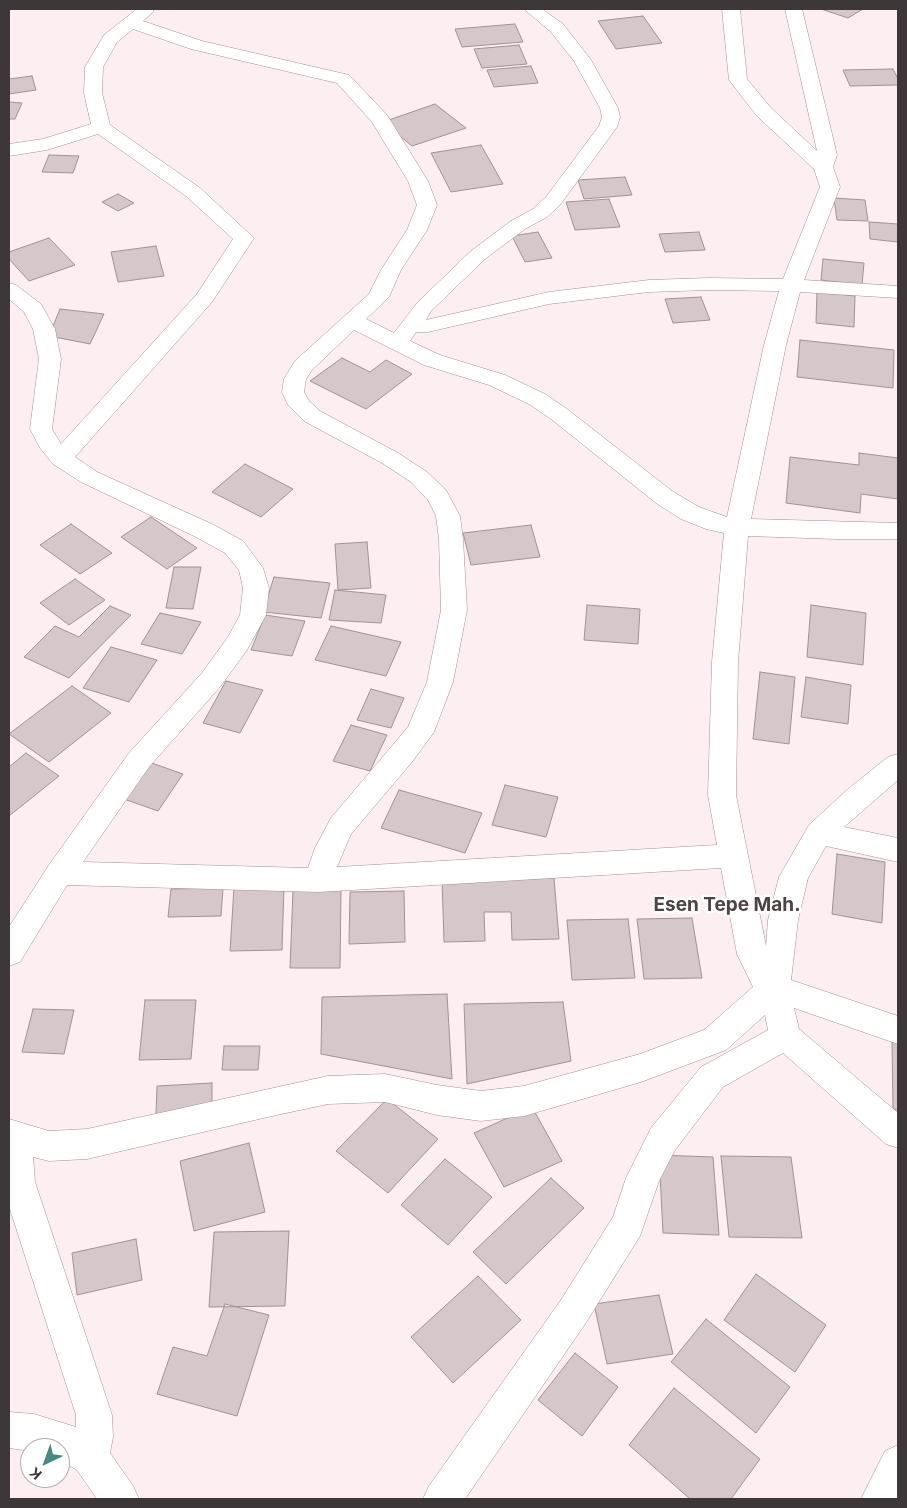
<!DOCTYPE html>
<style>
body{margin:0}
#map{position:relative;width:907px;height:1508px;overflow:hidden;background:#fceef1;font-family:Inter,sans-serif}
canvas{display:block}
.frame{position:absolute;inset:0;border:10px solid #3d3739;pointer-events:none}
.north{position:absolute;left:20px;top:1438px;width:50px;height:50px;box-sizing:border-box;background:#fff;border:1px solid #b1afb0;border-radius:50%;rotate:222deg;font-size:14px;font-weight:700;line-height:20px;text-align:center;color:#3d3739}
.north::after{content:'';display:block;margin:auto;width:18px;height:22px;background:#458a80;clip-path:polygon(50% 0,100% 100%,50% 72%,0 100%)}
</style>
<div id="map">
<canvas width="907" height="1508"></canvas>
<div class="frame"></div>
<div class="north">K</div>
</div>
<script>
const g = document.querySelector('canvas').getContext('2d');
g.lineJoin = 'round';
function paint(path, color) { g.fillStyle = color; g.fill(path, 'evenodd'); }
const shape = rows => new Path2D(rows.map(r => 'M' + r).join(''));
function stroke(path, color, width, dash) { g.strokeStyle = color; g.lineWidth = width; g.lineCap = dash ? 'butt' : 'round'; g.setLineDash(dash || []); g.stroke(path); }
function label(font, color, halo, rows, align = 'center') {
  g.font = font + ' Inter,sans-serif'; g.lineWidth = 5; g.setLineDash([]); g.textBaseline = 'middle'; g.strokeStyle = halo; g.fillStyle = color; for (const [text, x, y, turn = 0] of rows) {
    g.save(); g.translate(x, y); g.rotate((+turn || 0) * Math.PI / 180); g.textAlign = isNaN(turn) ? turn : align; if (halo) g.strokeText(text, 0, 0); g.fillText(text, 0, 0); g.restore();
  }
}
const building = shape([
 [821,9,863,9,848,18,821,9],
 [643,16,662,43,616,49,598,21,643,16],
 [515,24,523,42,462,47,455,29,515,24],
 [519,45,527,64,482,68,474,49,519,45],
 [531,66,538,83,494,87,487,70,531,66],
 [893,69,898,79,898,85,850,86,843,70,893,69],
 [32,76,36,90,9,94,9,79,32,76],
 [9,102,22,103,15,119,9,119,9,102],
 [435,104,466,128,412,146,383,122,435,104],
 [481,145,503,184,451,192,431,153,481,145],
 [49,155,79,156,73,173,42,172,49,155],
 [625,177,632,195,584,199,578,180,625,177],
 [118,194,134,203,118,211,102,202,118,194],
 [834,198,865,200,868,221,837,220,834,198],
 [609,199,620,227,575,230,566,202,609,199],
 [869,222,898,224,898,242,870,239,869,222],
 [538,232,552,258,525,262,512,236,538,232],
 [699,232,705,250,665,252,659,234,699,232],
 [49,238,75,265,29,281,9,259,9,252,49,238],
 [156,246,164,276,118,282,111,252,156,246],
 [823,259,864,263,862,285,821,280,823,259],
 [817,292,855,296,854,327,816,323,817,292],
 [701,297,710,320,673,323,665,299,701,297],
 [60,309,104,314,90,344,49,336,60,309],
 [800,340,894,350,893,388,797,377,800,340],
 [342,358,370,372,386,360,412,374,366,409,310,381,342,358],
 [859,453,898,458,898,499,861,494,860,513,786,503,790,457,859,465,859,453],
 [245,464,293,489,261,517,212,492,245,464],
 [151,517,197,548,167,569,121,537,151,517],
 [71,524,112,553,80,574,40,545,71,524],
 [531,525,540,557,471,565,463,533,531,525],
 [367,542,371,588,338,590,335,544,367,542],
 [174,567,201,567,193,609,166,608,174,567],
 [274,577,330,583,321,618,263,612,274,577],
 [75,579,105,600,69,625,40,603,75,579],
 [335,590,386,595,381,623,329,620,335,590],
 [587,605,640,609,638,644,584,640,587,605],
 [811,605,866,613,863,665,807,657,811,605],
 [110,606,131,615,69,678,24,657,55,626,79,637,110,606],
 [160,613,201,622,182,654,141,644,160,613],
 [265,615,305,621,292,656,251,650,265,615],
 [331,626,401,642,386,676,315,660,331,626],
 [111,647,157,660,129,702,83,688,111,647],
 [760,672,795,677,789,744,753,739,760,672],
 [806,677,851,685,848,724,801,717,806,677],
 [226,681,263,690,240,733,203,723,226,681],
 [72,686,111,713,49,762,9,734,72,686],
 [371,689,404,698,391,728,357,720,371,689],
 [351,725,387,735,370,771,333,761,351,725],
 [26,753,59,776,9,816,9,767,26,753],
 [146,761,183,774,158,811,121,798,146,761],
 [505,785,558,797,546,837,492,825,505,785],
 [399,790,482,813,465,853,381,828,399,790],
 [837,854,885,862,882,923,832,914,837,854],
 [554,878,559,939,512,940,511,912,484,912,485,941,444,942,442,880,554,878],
 [284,887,282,950,230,951,234,888,284,887],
 [223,888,221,916,168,917,171,889,223,888],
 [341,889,340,968,290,968,293,890,341,889],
 [404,891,405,942,349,944,350,892,404,891],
 [692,918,702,978,644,979,637,919,692,918],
 [628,919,635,978,572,980,567,920,628,919],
 [447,994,452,1079,321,1054,322,997,447,994],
 [145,1000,196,1000,191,1059,139,1060,145,1000],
 [563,1002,571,1061,467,1084,464,1004,563,1002],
 [33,1009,74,1010,64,1054,22,1052,33,1009],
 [892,1041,898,1042,898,1110,893,1109,892,1041],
 [224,1046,260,1046,258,1070,222,1070,224,1046],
 [212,1083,212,1110,156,1114,157,1086,212,1083],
 [387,1099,438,1139,388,1193,336,1151,387,1099],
 [532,1107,562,1161,504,1187,474,1133,532,1107],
 [249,1143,265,1212,194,1231,180,1161,249,1143],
 [659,1155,713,1157,719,1235,663,1233,659,1155],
 [721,1156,791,1157,802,1238,729,1237,721,1156],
 [445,1159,492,1197,448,1245,401,1205,445,1159],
 [551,1178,584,1208,506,1284,473,1252,551,1178],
 [289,1231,285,1306,209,1307,214,1232,289,1231],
 [136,1239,142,1280,77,1295,72,1253,136,1239],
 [756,1274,826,1325,795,1372,724,1320,756,1274],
 [478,1276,521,1320,453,1383,411,1337,478,1276],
 [659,1295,673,1354,607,1364,594,1304,659,1295],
 [225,1304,269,1315,237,1416,157,1394,173,1347,207,1356,225,1304],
 [706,1319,790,1387,756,1433,671,1362,706,1319],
 [575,1353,618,1387,582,1436,538,1400,575,1353],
 [674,1388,760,1459,731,1499,690,1499,629,1445,674,1388]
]);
const minor = shape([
 [137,9,152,9,154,11,143,21,202,41,349,75,387,115,428,181,437,205,427,230,401,270,389,297,366,319,394,333,417,303,471,251,511,221,533,209,546,197,599,126,602,117,600,108,574,61,551,32,524,9,542,9,563,24,591,60,618,108,620,117,617,127,560,205,547,217,525,229,485,259,431,311,426,320,549,292,649,280,709,278,783,279,820,187,814,169,757,116,729,80,722,9,740,9,747,79,771,108,817,151,785,9,802,9,837,155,833,167,840,187,804,280,898,286,898,298,800,292,786,345,751,519,898,523,898,539,836,539,748,536,738,662,736,795,766,946,768,920,779,877,809,825,848,789,888,757,898,754,898,780,844,827,898,838,898,862,826,846,808,878,798,920,791,980,898,1016,898,1044,794,1008,799,1029,898,1113,898,1148,886,1144,783,1053,723,1087,675,1150,659,1181,640,1236,585,1324,465,1499,423,1499,429,1486,561,1300,613,1217,626,1178,651,1128,701,1067,768,1030,765,1015,726,1050,641,1082,524,1116,481,1121,437,1115,385,1102,328,1104,272,1116,87,1159,49,1161,33,1157,35,1182,112,1415,113,1437,110,1453,133,1486,139,1499,97,1499,77,1470,60,1460,60,1448,30,1448,30,1451,9,1448,9,1412,34,1414,76,1427,76,1415,9,1206,9,1119,49,1131,87,1129,328,1076,385,1074,437,1085,481,1091,524,1086,640,1054,704,1030,753,987,737,954,721,868,318,892,67,885,20,962,9,966,9,927,49,865,129,753,202,673,228,637,240,615,243,588,239,570,225,553,196,537,81,482,53,464,40,448,30,429,39,359,33,329,24,312,9,299,9,283,16,285,41,304,55,329,61,359,52,429,61,444,197,294,233,239,186,196,98,134,47,150,9,156,9,144,43,139,91,124,84,93,85,67,104,35,137,9],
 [133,29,191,49,337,83,372,122,408,181,417,205,407,230,381,270,369,294,295,361,284,379,282,392,288,405,304,421,382,463,411,482,428,500,436,516,439,539,441,610,427,682,408,727,331,818,315,848,308,868,83,862,149,767,220,687,247,650,266,615,269,588,263,568,243,541,214,525,97,472,75,457,212,302,254,238,200,188,110,125,102,93,103,67,117,42,133,29],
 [709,290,779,291,764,345,727,517,699,507,672,491,567,409,545,394,505,375,440,355,410,341,416,332,428,332,549,304,649,292,709,290],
 [354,330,424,365,489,385,529,404,551,419,656,503,681,519,706,529,724,533,712,662,708,795,717,845,337,867,351,834,412,762,434,732,453,682,467,610,463,539,460,516,446,490,427,472,398,453,320,411,309,401,304,392,306,379,312,370,354,330],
 [898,1445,898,1499,861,1499,885,1451,898,1445]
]);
const districtNames = [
 ["Esen Tepe Mah.",727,905]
];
paint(building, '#d6c8ca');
stroke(building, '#9f9295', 1);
stroke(minor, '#9e9194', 1);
paint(minor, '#fff');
label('bold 19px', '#4d4244', '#fff', districtNames);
</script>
